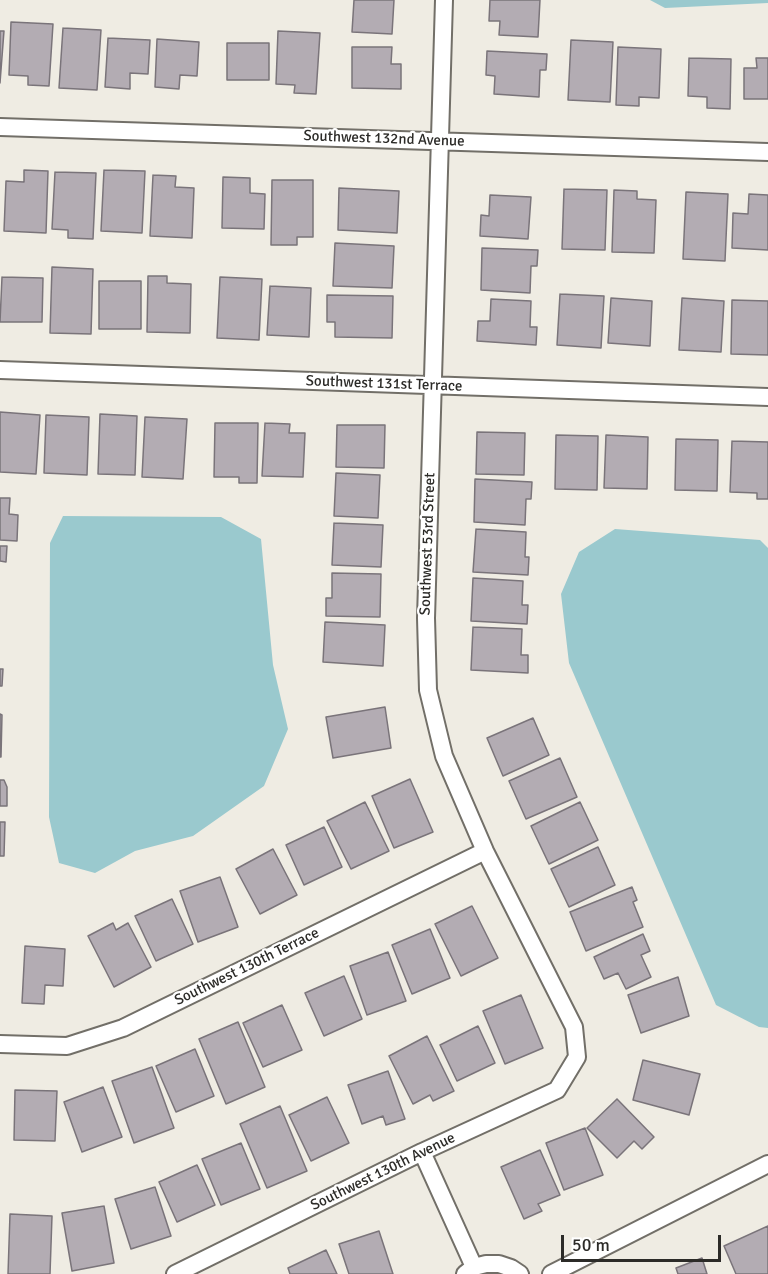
<!DOCTYPE html>
<style>
body{margin:0}
#map{position:relative;width:768px;height:1274px;overflow:hidden;background:#efece3;font-family:Signika,sans-serif}
canvas{display:block}
.scale{position:absolute;left:561px;top:1235px;width:160px;height:27px;box-sizing:border-box;border:3px solid #2c2b28;border-top:0;padding-left:8px;font-size:18px;line-height:21px;white-space:nowrap;color:#2c2b28;-webkit-text-stroke:4px #fff;paint-order:stroke}
</style>
<div id="map">
<canvas width="768" height="1274"></canvas>
<div class="scale">50 m</div>
</div>
<script>
const g = document.querySelector('canvas').getContext('2d');
g.lineJoin = 'round';
function paint(path, color) { g.fillStyle = color; g.fill(path, 'evenodd'); }
const shape = rows => new Path2D(rows.map(r => 'M' + r).join(''));
function stroke(path, color, width, dash) { g.strokeStyle = color; g.lineWidth = width; g.lineCap = dash ? 'butt' : 'round'; g.setLineDash(dash || []); g.stroke(path); }
function label(font, color, halo, rows, align = 'center') {
  g.font = font + ' Signika,sans-serif'; g.lineWidth = 4.5; g.setLineDash([]); g.textBaseline = 'middle'; g.strokeStyle = halo; g.fillStyle = color; for (const [text, x, y, turn = 0] of rows) {
    g.save(); g.translate(x, y); g.rotate((+turn || 0) * Math.PI / 180); g.textAlign = isNaN(turn) ? turn : align; if (halo) g.strokeText(text, 0, 0); g.fillText(text, 0, 0); g.restore();
  }
}
const water = shape([
 [650,0,768,0,768,3,665,8],
 [63,516,221,517,261,539,273,665,288,729,264,786,193,836,135,851,95,873,59,863,49,817,50,543],
 [615,529,760,540,768,548,768,1028,759,1027,716,1005,569,663,561,594,579,552]
]);
const building = shape([
 [354,0,394,0,392,34,352,32,354,0],
 [490,0,540,0,538,37,499,35,500,21,489,21,490,0],
 [11,22,53,24,49,86,28,85,28,76,9,75,11,22],
 [63,28,101,30,97,90,59,88,63,28],
 [0,31,4,31,0,83,0,31],
 [278,31,320,33,316,94,294,93,295,85,276,84,278,31],
 [108,38,150,40,148,74,130,73,130,89,105,87,108,38],
 [157,39,199,42,197,76,180,75,179,89,155,87,157,39],
 [571,40,613,42,610,102,568,100,571,40],
 [227,43,269,43,269,80,227,80,227,43],
 [352,47,392,47,391,64,401,64,401,89,352,88,352,47],
 [618,47,661,49,659,98,639,97,639,106,616,105,618,47],
 [487,51,547,54,546,70,540,70,539,97,494,94,495,76,486,75,487,51],
 [689,58,731,59,730,109,707,108,707,97,688,96,689,58],
 [756,58,768,58,768,99,744,99,744,68,757,68,756,58],
 [24,170,48,171,46,233,4,231,6,181,24,182,24,170],
 [104,170,145,171,142,233,101,231,104,170],
 [55,172,96,173,93,239,68,238,68,230,52,229,55,172],
 [153,175,176,176,175,187,194,188,192,238,150,236,153,175],
 [223,177,250,178,250,193,265,194,264,229,222,228,223,177],
 [272,180,313,180,313,237,297,237,297,245,271,245,272,180],
 [339,188,399,191,397,233,338,230,339,188],
 [564,189,607,190,605,250,562,249,564,189],
 [614,190,637,191,637,199,656,200,654,253,612,252,614,190],
 [686,192,728,194,725,261,683,259,686,192],
 [749,194,768,195,768,250,732,248,733,213,748,214,749,194],
 [490,195,531,197,528,239,480,236,481,215,489,216,490,195],
 [335,243,394,246,392,288,333,286,335,243],
 [482,248,538,250,537,266,531,266,530,293,481,290,482,248],
 [52,267,93,269,91,334,50,333,52,267],
 [148,276,167,276,167,283,191,284,190,333,147,332,148,276],
 [2,277,43,278,42,322,0,322,2,277],
 [220,277,262,279,259,340,217,338,220,277],
 [99,281,141,281,141,329,99,329,99,281],
 [270,286,311,288,309,337,267,335,270,286],
 [560,294,604,296,601,348,557,345,560,294],
 [327,295,393,296,392,338,335,337,335,322,327,322,327,295],
 [611,298,652,301,650,346,608,343,611,298],
 [682,298,724,301,721,352,679,350,682,298],
 [491,299,531,301,530,327,537,327,536,345,477,341,478,321,490,321,491,299],
 [732,300,768,301,768,355,731,354,732,300],
 [0,412,40,415,36,474,0,472,0,412],
 [100,414,137,416,135,475,98,474,100,414],
 [46,415,89,417,87,475,44,473,46,415],
 [145,417,187,419,183,479,142,477,145,417],
 [215,423,258,423,257,483,239,483,239,477,214,477,215,423],
 [265,423,290,424,289,433,305,433,303,477,262,476,265,423],
 [337,425,385,425,384,468,336,467,337,425],
 [477,432,525,433,524,475,476,474,477,432],
 [556,435,598,436,597,490,555,489,556,435],
 [606,435,648,437,647,489,604,488,606,435],
 [676,439,718,440,717,491,675,490,676,439],
 [732,441,768,442,768,499,757,499,757,493,730,492,732,441],
 [336,473,380,475,378,518,334,516,336,473],
 [475,479,532,482,531,499,526,499,525,525,474,522,475,479],
 [0,498,10,498,9,514,18,515,17,541,0,540,0,498],
 [334,523,383,525,381,567,332,565,334,523],
 [476,529,526,532,525,557,529,557,528,575,473,572,476,529],
 [0,546,7,546,6,562,0,561,0,546],
 [332,573,381,574,380,617,326,616,326,598,332,598,332,573],
 [473,578,523,581,522,605,528,605,527,624,471,621,473,578],
 [325,622,385,625,383,666,323,662,325,622],
 [473,627,522,629,521,655,528,655,528,673,471,670,473,627],
 [0,669,3,669,2,686,0,686,0,669],
 [385,707,391,748,333,758,326,717,385,707],
 [0,714,2,715,1,757,0,757,0,714],
 [533,718,549,755,503,776,487,738,533,718],
 [560,758,577,797,526,819,509,781,560,758],
 [410,779,433,832,394,848,372,796,410,779],
 [0,780,4,780,7,787,7,806,0,806,0,780],
 [365,802,389,851,351,869,327,821,365,802],
 [580,802,598,840,549,864,531,826,580,802],
 [0,822,5,822,4,856,0,856,0,822],
 [324,827,342,867,304,885,286,845,324,827],
 [598,847,615,885,569,907,551,869,598,847],
 [273,849,297,895,260,914,236,869,273,849],
 [220,877,238,927,198,942,180,891,220,877],
 [632,887,637,900,633,902,643,927,586,951,570,912,632,887],
 [172,899,193,944,156,961,135,916,172,899],
 [472,906,498,958,461,976,435,924,472,906],
 [113,923,116,930,128,923,151,967,114,987,88,936,113,923],
 [430,929,450,978,412,994,392,945,430,929],
 [643,934,650,951,641,955,651,977,626,989,618,973,604,979,594,957,643,934],
 [25,946,65,949,63,986,45,985,44,1004,22,1003,25,946],
 [388,952,406,1001,367,1015,350,966,388,952],
 [344,976,362,1019,324,1036,305,993,344,976],
 [678,977,689,1016,641,1033,628,995,678,977],
 [521,995,543,1048,505,1064,483,1011,521,995],
 [282,1005,302,1050,263,1067,243,1023,282,1005],
 [238,1022,265,1087,226,1104,199,1039,238,1022],
 [478,1026,495,1063,457,1081,440,1045,478,1026],
 [427,1036,454,1091,433,1101,430,1095,413,1104,389,1056,427,1036],
 [195,1049,214,1096,176,1112,156,1066,195,1049],
 [643,1060,700,1074,689,1115,633,1100,643,1060],
 [152,1067,174,1128,134,1143,112,1081,152,1067],
 [388,1071,405,1119,386,1125,383,1116,362,1124,348,1085,388,1071],
 [103,1087,122,1137,82,1152,64,1102,103,1087],
 [15,1090,57,1091,55,1141,14,1140,15,1090],
 [327,1097,349,1143,311,1161,289,1115,327,1097],
 [617,1099,654,1137,642,1149,634,1141,617,1158,587,1128,617,1099],
 [280,1106,307,1171,267,1188,240,1124,280,1106],
 [585,1128,603,1175,564,1190,546,1143,585,1128],
 [241,1143,260,1189,221,1205,202,1159,241,1143],
 [540,1150,560,1195,538,1204,542,1211,524,1219,501,1167,540,1150],
 [197,1165,215,1205,177,1222,159,1182,197,1165],
 [155,1187,171,1236,131,1249,115,1199,155,1187],
 [104,1206,114,1263,72,1271,62,1213,104,1206],
 [10,1214,52,1216,50,1274,8,1274,10,1214],
 [768,1226,768,1274,736,1274,724,1246,768,1226],
 [379,1231,393,1274,349,1274,339,1244,379,1231],
 [326,1250,337,1274,290,1274,288,1268,326,1250],
 [702,1258,707,1274,678,1274,676,1268,702,1258]
]);
const street = shape([
 [0,127,768,152],
 [0,370,768,397],
 [0,1044,67,1046,123,1028,485,851],
 [422,1152,474,1267],
 [175,1274,422,1152,557,1090,577,1057,574,1027,485,851,444,756,428,690,426,618,444,0],
 [465,1274,474,1267,486,1264,499,1264,511,1268,520,1274],
 [551,1274,768,1164]
]);
const streetNames = [
 ["Southwest 132nd Avenue",384,139,2],
 ["Southwest 131st Terrace",384,384,2],
 ["Southwest 53rd Street",428,544,-88],
 ["Southwest 130th Terrace",247,967,-26],
 ["Southwest 130th Avenue",383,1172,-26]
];
paint(water, '#9ac9ce');
paint(building, '#b3acb3');
stroke(building, '#7a747a', 1.5);
stroke(street, '#726f68', 20);
stroke(street, '#fff', 16);
label('15px', '#2c2b28', '#fff', streetNames);
</script>
